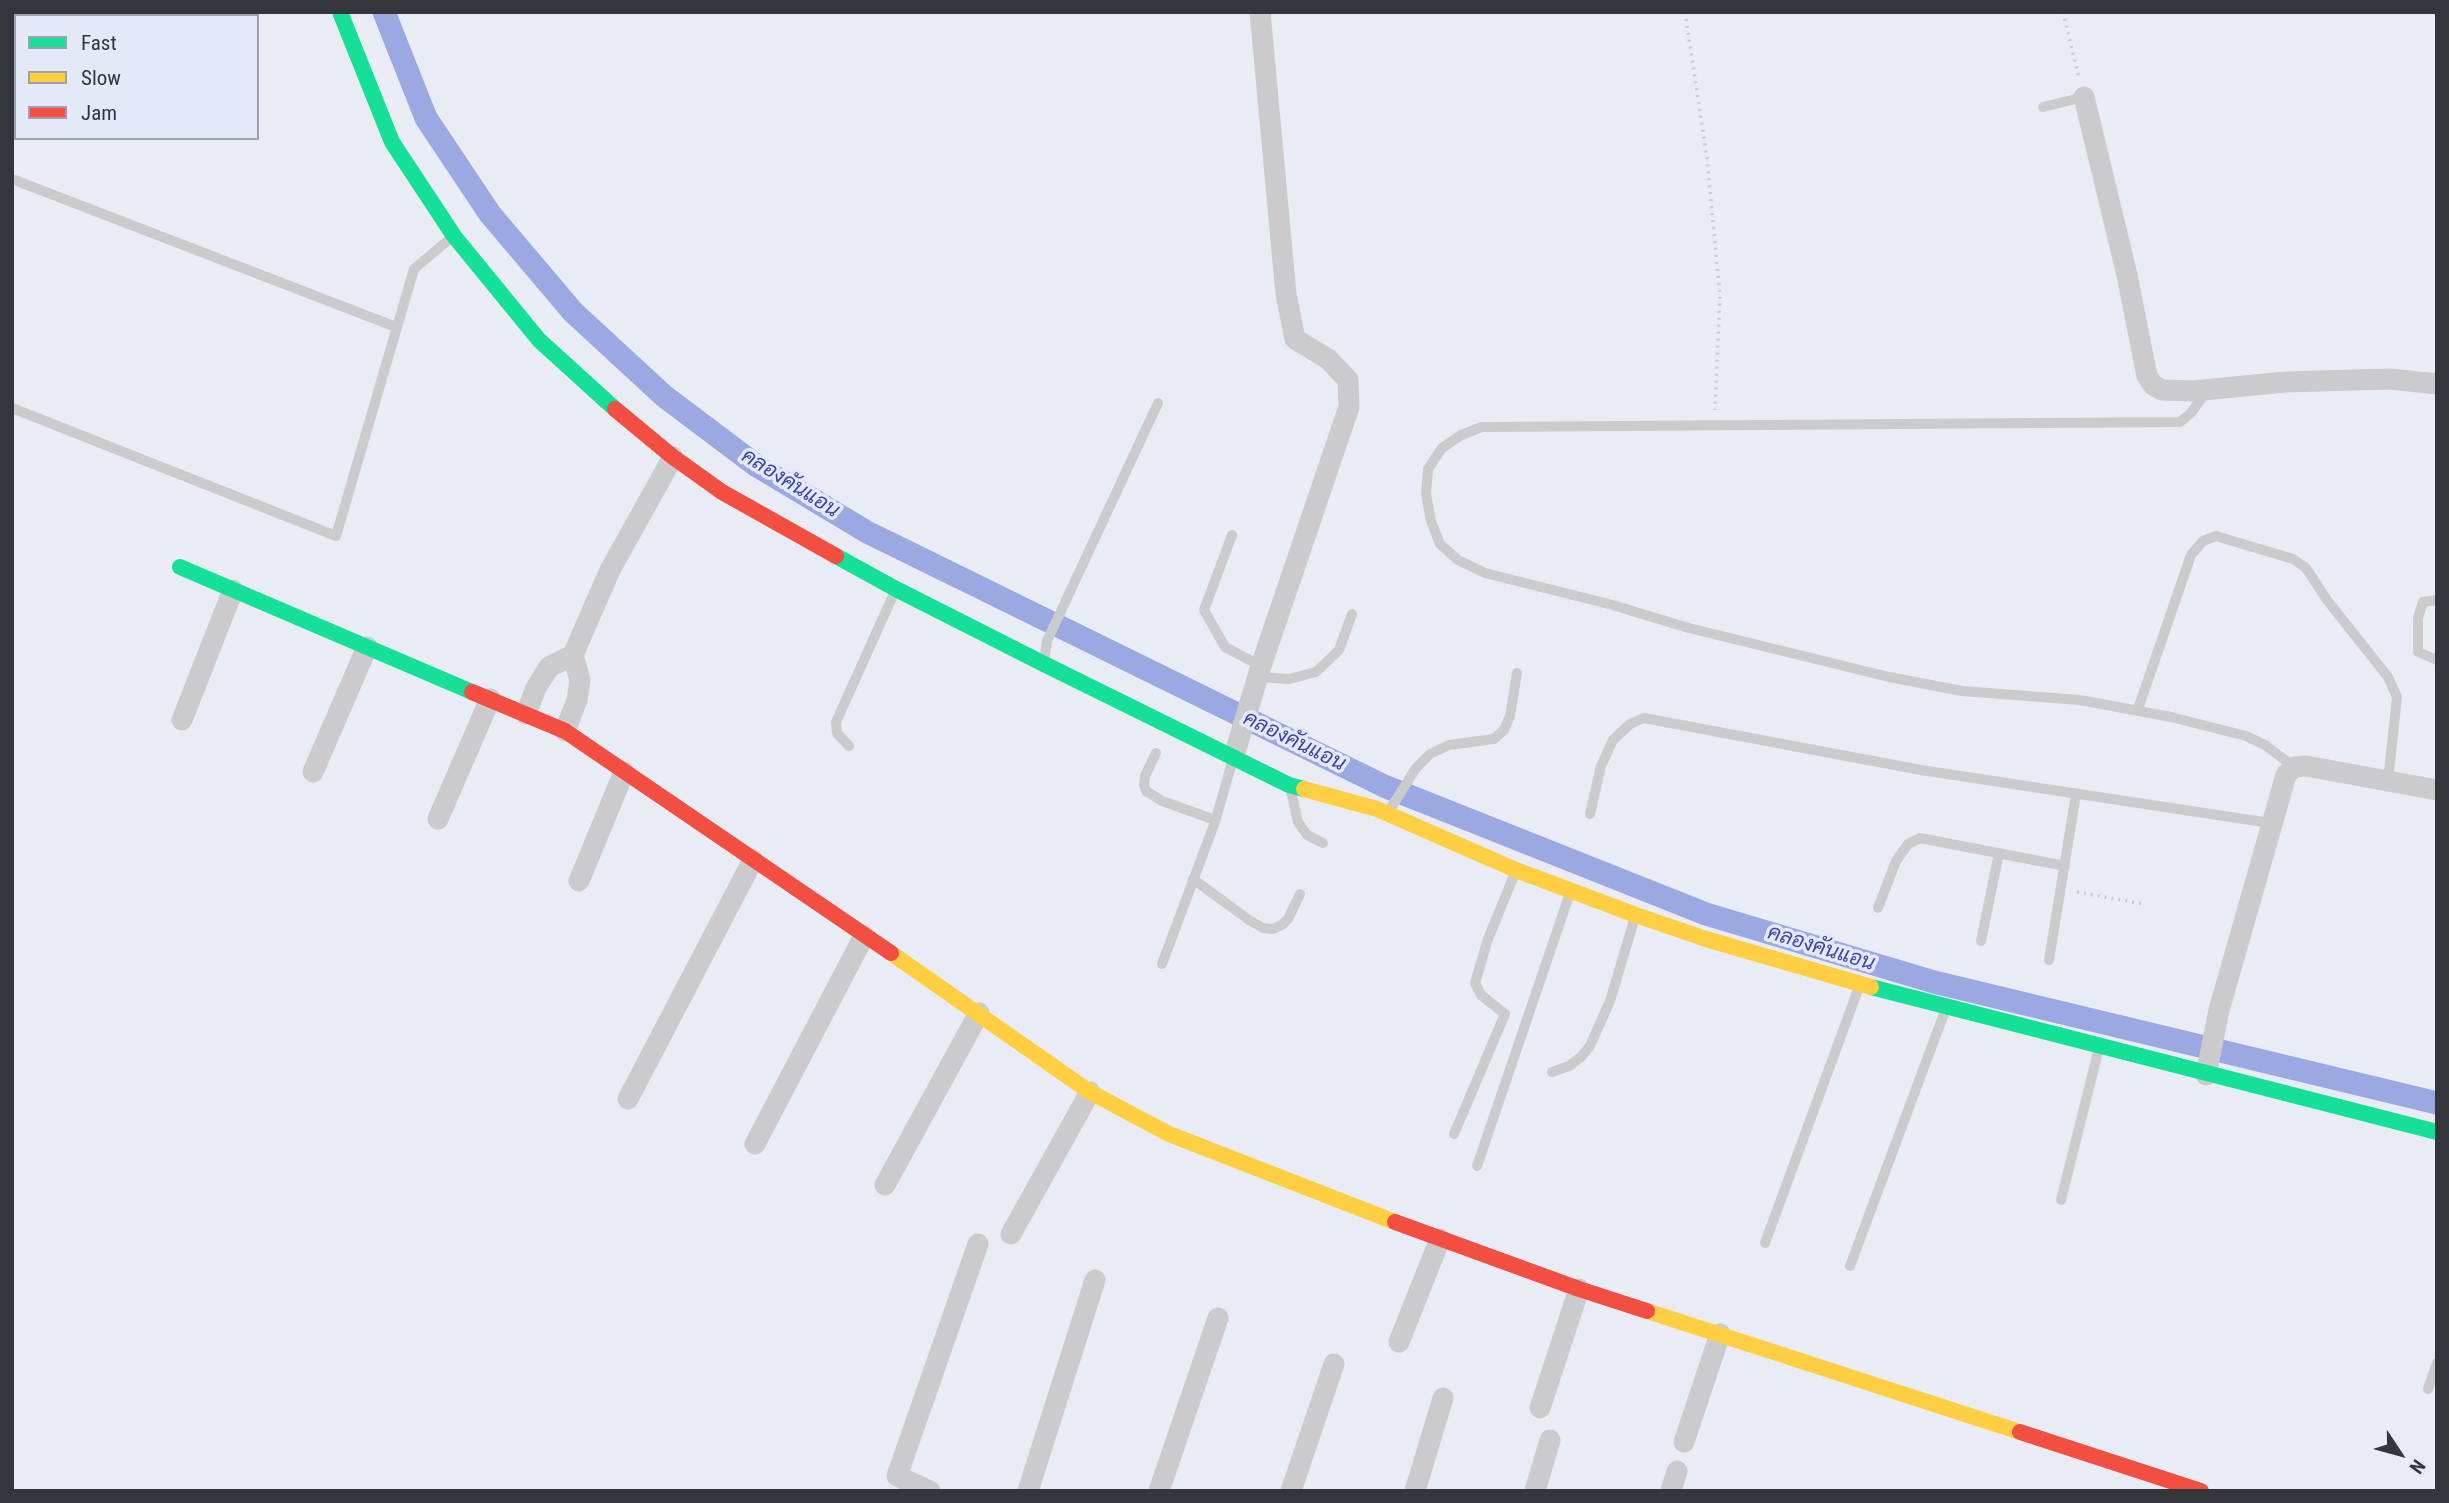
<!DOCTYPE html>
<meta charset="utf-8">
<style>
body{margin:0}
#map{position:relative;width:2449px;height:1503px;overflow:hidden;background:#e9ecf4;font-family:"Roboto Condensed",sans-serif}
canvas{display:block}
.frame{position:absolute;inset:0;border:14px solid #34363c;pointer-events:none}
.legend{position:absolute;left:14px;top:14px;width:245px;height:126px;box-sizing:border-box;background:#e4e9f9;border:2px solid #9ea1ad;margin:0;padding:9px 12px;list-style:none;font-size:21px;color:#34363c}
.legend li{display:flex;align-items:center;gap:14px;height:35px}
.legend b{width:35px;border:2px solid #9ea1ad}
.north{position:absolute;left:2365px;top:1419px;width:70px;height:70px;-webkit-text-stroke:5px #e4e9f9;paint-order:stroke;rotate:126deg;font-size:19px;font-weight:700;line-height:28px;text-align:center;color:#34363c}
.north::after{content:'';display:block;margin:auto;width:24px;height:32px;background:#34363c;clip-path:polygon(50% 0,100% 100%,50% 72%,0 100%)}
</style>
<div id="map">
<canvas width="2449" height="1503"></canvas>
<div class="frame"></div>
<ul class="legend">
<li><b style="height:9px;background:#16e098"></b>Fast</li>
<li><b style="height:9px;background:#ffcf43"></b>Slow</li>
<li><b style="height:9px;background:#f24e42"></b>Jam</li>
</ul>
<div class="north">N</div>
</div>
<script>
const g = document.querySelector('canvas').getContext('2d');
g.lineJoin = 'round';
const shape = rows => new Path2D(rows.map(r => 'M' + r).join(''));
function stroke(path, color, width, dash) { g.strokeStyle = color; g.lineWidth = width; g.lineCap = dash ? 'butt' : 'round'; g.setLineDash(dash || []); g.stroke(path); }
function label(font, color, halo, rows, align = 'center') {
  g.font = font + ' "Roboto Condensed",Sarabun,sans-serif'; g.lineWidth = 7; g.setLineDash([]); g.textBaseline = 'middle'; g.strokeStyle = halo; g.fillStyle = color; for (const [text, x, y, turn = 0] of rows) {
    g.save(); g.translate(x, y); g.rotate((+turn || 0) * Math.PI / 180); g.textAlign = isNaN(turn) ? turn : align; if (halo) g.strokeText(text, 0, 0); g.fillText(text, 0, 0); g.restore();
  }
}
const canal = shape([
 [384,12,426,118,490,214,573,312,664,396,757,466,867,532,1384,786,1706,914,1934,982,2437,1103]
]);
const path = shape([
 [1685,12,1707,158,1720,296,1715,410],
 [2063,12,2079,78],
 [2077,892,2143,904]
]);
const lane = shape([
 [2043,107,2084,97],
 [12,179,396,327],
 [2208,389,2191,413,2180,422,1482,427,1461,435,1442,448,1428,469,1426,494,1431,521,1440,544,1458,560,1485,573,1609,604,1689,628,1889,677,1962,691,2080,700,2171,717,2246,736,2265,745,2294,767],
 [12,408,336,536,414,269,452,237],
 [1232,535,1204,610,1225,647,1261,666],
 [2437,600,2423,602,2418,618,2418,652,2437,660],
 [1044,662,1047,641,1158,403],
 [1258,677,1289,679,1316,672,1339,650,1352,614],
 [2138,709,2191,555,2203,541,2216,536,2293,559,2306,568,2327,600,2388,677,2397,697,2388,781],
 [849,746,837,733,836,722,895,591],
 [1156,753,1145,776,1144,785,1146,791,1162,801,1215,820],
 [1291,791,1298,822,1307,835,1323,843],
 [1389,811,1416,768,1430,754,1449,745,1494,739,1504,730,1510,716,1517,673],
 [1590,814,1601,766,1613,740,1630,724,1644,718,1921,770,2270,823],
 [1193,879,1249,920,1263,928,1273,929,1282,925,1288,919,1300,894],
 [1878,908,1896,861,1908,844,1920,838,2065,866],
 [1981,941,1999,853],
 [2049,960,2076,794],
 [1162,964,1215,822,1233,759],
 [1552,1072,1569,1066,1581,1057,1590,1046,1610,1001,1635,917],
 [1454,1134,1505,1014,1481,995,1475,983,1488,939,1515,873],
 [1477,1166,1570,893],
 [2061,1200,2099,1048],
 [1765,1243,1859,987],
 [1850,1266,1945,1011],
 [2428,1389,2437,1363]
]);
const street = shape([
 [2084,97,2127,275,2147,376,2153,385,2162,390,2193,391,2285,382,2390,379,2437,384],
 [526,714,536,688,549,667,573,655],
 [182,720,233,590],
 [565,731,577,700,580,680,573,655,610,570,673,457],
 [1234,756,1261,666,1349,407,1348,380,1328,359,1295,339,1286,294,1260,12],
 [313,772,367,647],
 [438,819,490,699],
 [579,881,624,772],
 [2206,1075,2219,1010,2286,775,2294,767,2306,766,2437,790],
 [628,1099,753,860],
 [755,1144,864,936],
 [885,1185,979,1013],
 [1011,1234,1090,1092],
 [1399,1342,1440,1239],
 [1540,1408,1579,1289],
 [1684,1442,1720,1334],
 [930,1491,897,1476,978,1244],
 [1028,1491,1095,1280],
 [1159,1491,1218,1318],
 [1291,1491,1334,1364],
 [1415,1491,1443,1398],
 [1535,1491,1550,1440],
 [1671,1491,1677,1471]
]);
const fast = shape([
 [340,12,392,142,454,236,539,340,615,409],
 [836,556,896,589,1044,664,1289,785,1304,789],
 [180,567,472,692],
 [1871,987,2437,1132]
]);
const slow = shape([
 [1304,789,1377,809,1516,870,1636,915,1706,939,1871,987],
 [891,953,1090,1092,1169,1134,1395,1222],
 [1647,1311,2020,1432]
]);
const jam = shape([
 [615,409,673,457,722,492,836,556],
 [472,692,565,731,891,953],
 [1395,1222,1579,1289,1647,1311],
 [2020,1432,2201,1491]
]);
const waterNames = [
 ["คลองคันแอน",790,484,32],
 ["คลองคันแอน",1294,742,26],
 ["คลองคันแอน",1821,949,17]
];
stroke(canal, '#9ba8e2', 23);
stroke(path, '#cbcbce', 3.5, [2, 5]);
stroke(lane, '#cbcbcd', 10);
stroke(street, '#cbcbcd', 21);
stroke(fast, '#16e098', 16);
stroke(slow, '#ffcf43', 16);
stroke(jam, '#f24e42', 16);
label('italic 21px', '#3c47a5', '#e4e9f9', waterNames);
</script>
